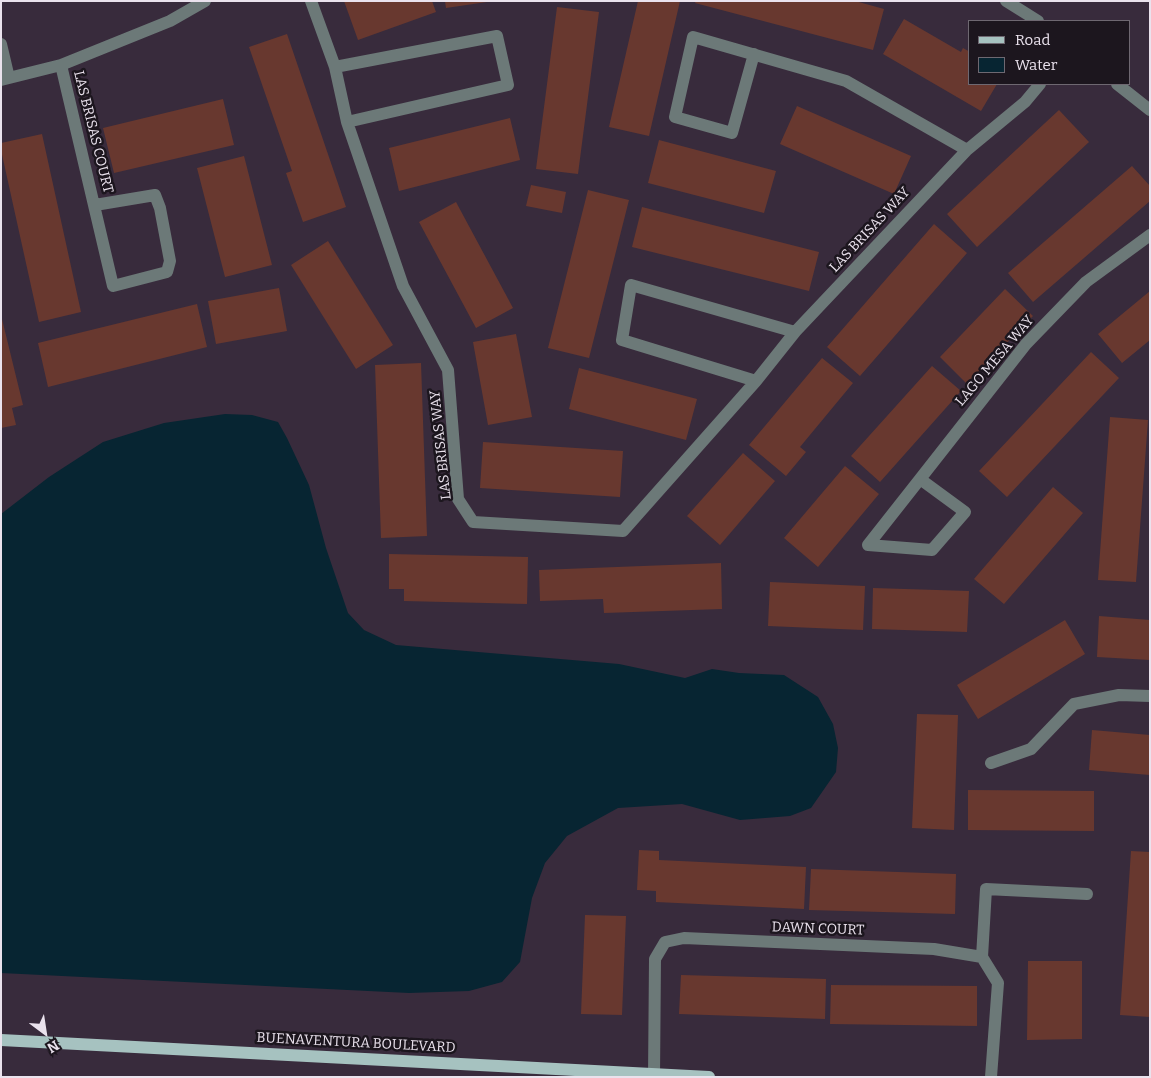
<!DOCTYPE html>
<style>
body{margin:0}
#map{position:relative;width:1151px;height:1078px;overflow:hidden;background:#382b3c;font-family:Bitter,serif}
canvas{display:block}
.frame{position:absolute;inset:0;border:2px solid #eae2ed;pointer-events:none}
.legend{position:absolute;left:968px;top:20px;width:162px;height:65px;box-sizing:border-box;background:#1c161e;border:1px solid #6e6871;margin:0;padding:6px 9px;list-style:none;font-size:15px;color:#eae2ed}
.legend li{display:flex;align-items:center;gap:10px;height:25px}
.legend b{width:25px;border:1px solid #6e6871}
.north{position:absolute;left:20px;top:1008px;width:50px;height:50px;-webkit-text-stroke:4px #1c161e;paint-order:stroke;rotate:149deg;font-size:14px;font-weight:700;line-height:20px;text-align:center;color:#eae2ed}
.north::after{content:'';display:block;margin:auto;width:18px;height:22px;background:#eae2ed;clip-path:polygon(50% 0,100% 100%,50% 72%,0 100%)}
</style>
<div id="map">
<canvas width="1151" height="1078"></canvas>
<div class="frame"></div>
<ul class="legend">
<li><b style="height:6px;background:#a6c2c0"></b>Road</li>
<li><b style="height:14px;background:#072532"></b>Water</li>
</ul>
<div class="north">N</div>
</div>
<script>
const g = document.querySelector('canvas').getContext('2d');
g.lineJoin = 'round';
function paint(path, color) { g.fillStyle = color; g.fill(path, 'evenodd'); }
const shape = rows => new Path2D(rows.map(r => 'M' + r).join(''));
function stroke(path, color, width, dash) { g.strokeStyle = color; g.lineWidth = width; g.lineCap = dash ? 'butt' : 'round'; g.setLineDash(dash || []); g.stroke(path); }
function label(font, color, halo, rows, align = 'center') {
  g.font = font + ' Bitter,serif'; g.lineWidth = 5; g.setLineDash([]); g.textBaseline = 'middle'; g.strokeStyle = halo; g.fillStyle = color; for (const [text, x, y, turn = 0] of rows) {
    g.save(); g.translate(x, y); g.rotate((+turn || 0) * Math.PI / 180); g.textAlign = isNaN(turn) ? turn : align; if (halo) g.strokeText(text, 0, 0); g.fillText(text, 0, 0); g.restore();
  }
}
const water = shape([
 [225,414,252,415,278,422,287,438,309,485,326,548,348,613,364,630,396,645,619,664,685,678,712,669,739,673,784,675,818,697,833,724,838,748,836,772,811,808,790,816,740,820,682,804,618,808,567,836,545,863,532,898,520,962,502,982,469,991,409,993,1,973,1,514,49,477,103,442,164,423]
]);
const building = shape([
 [344,1,432,1,436,12,358,40],
 [445,1,487,1,487,2,446,8],
 [638,1,680,1,649,136,609,127],
 [696,1,855,1,884,9,873,50,695,3],
 [557,7,599,12,578,174,536,169],
 [904,19,961,52,963,48,970,52,970,84,997,84,981,111,883,54],
 [287,34,346,207,303,222,286,173,292,171,249,47],
 [223,99,234,145,114,173,103,128],
 [797,106,911,156,894,194,780,144],
 [1059,110,1089,142,977,247,947,214],
 [510,118,520,160,399,191,389,148],
 [42,134,81,312,39,322,1,150,1,143],
 [659,140,776,171,764,213,648,183],
 [244,156,272,265,225,277,197,168],
 [1132,166,1150,186,1150,201,1033,302,1008,273],
 [531,185,566,192,562,213,526,206],
 [588,190,629,200,589,358,548,348],
 [456,202,513,308,476,328,419,222],
 [642,207,819,252,809,291,632,247],
 [934,224,967,253,860,376,827,347],
 [328,241,393,345,356,369,291,265],
 [279,288,287,331,216,344,208,301],
 [1005,289,1033,316,967,384,940,357],
 [1150,291,1150,340,1122,363,1098,334],
 [197,304,207,347,48,387,38,343],
 [1,315,23,405,12,408,16,425,1,428],
 [516,334,532,417,488,425,473,342],
 [1091,352,1119,378,1007,497,979,471],
 [822,358,853,383,800,447,806,452,786,476,749,445],
 [421,363,427,536,381,538,375,365],
 [932,366,961,391,880,482,851,456],
 [579,368,697,399,686,440,569,409],
 [1110,417,1148,420,1136,582,1098,580],
 [483,442,623,451,620,497,480,488],
 [743,453,775,481,720,545,687,516],
 [845,466,879,494,818,567,784,538],
 [1053,487,1083,513,1004,604,974,579],
 [389,554,528,557,527,604,404,601,404,589,389,589],
 [721,563,722,609,604,613,603,599,540,601,539,570],
 [770,582,865,586,863,630,768,626],
 [873,588,969,591,967,632,872,629],
 [1099,616,1150,620,1150,660,1097,657],
 [1065,620,1085,654,978,719,957,685],
 [917,714,958,715,954,830,912,828],
 [1092,730,1150,735,1150,775,1089,770],
 [968,790,1094,791,1094,831,968,830],
 [639,850,659,851,659,860,806,867,804,909,656,902,656,891,637,890],
 [1131,851,1150,852,1150,1017,1120,1015],
 [811,869,956,874,955,914,809,910],
 [585,915,626,916,622,1015,581,1014],
 [1028,961,1082,961,1082,1039,1027,1040],
 [681,975,826,979,825,1019,679,1014],
 [831,985,977,986,977,1026,830,1024]
]);
const minor = shape([
 [311,1,335,67,347,122,403,286,448,370,458,499,473,522,623,531,756,381,795,332,967,150,1025,102,1040,84],
 [1006,1,1038,21],
 [1,44,9,78],
 [754,54,732,133,675,117,693,37,846,81,967,150],
 [61,65,113,286,167,272,170,261,160,208,155,195,95,205],
 [335,67,497,36,508,85,347,122],
 [1,80,61,65,170,21,205,1],
 [1117,84,1150,110],
 [756,381,622,340,631,285,795,332],
 [920,479,965,512,932,550,868,545,920,479,1026,344,1086,282,1150,235],
 [991,763,1031,749,1074,704,1119,695,1150,696],
 [982,957,986,889,1087,894],
 [654,1077,655,959,665,942,684,938,934,949,982,957,998,983,991,1077]
]);
const major = shape([
 [1,1040,709,1077]
]);
const streetNames = [
 ["LAS BRISAS COURT",93,132,76],
 ["LAS BRISAS WAY",870,230,-47],
 ["LAGO MESA WAY",995,361,-50],
 ["LAS BRISAS WAY",441,445,-96],
 ["DAWN COURT",818,929,2],
 ["BUENAVENTURA BOULEVARD",356,1043,3]
];
paint(water, '#072532');
paint(building, '#68382f');
stroke(minor, '#6c7978', 12);
stroke(major, '#a6c2c0', 12);
label('14px', '#eae2ed', '#1c161e', streetNames);
</script>
